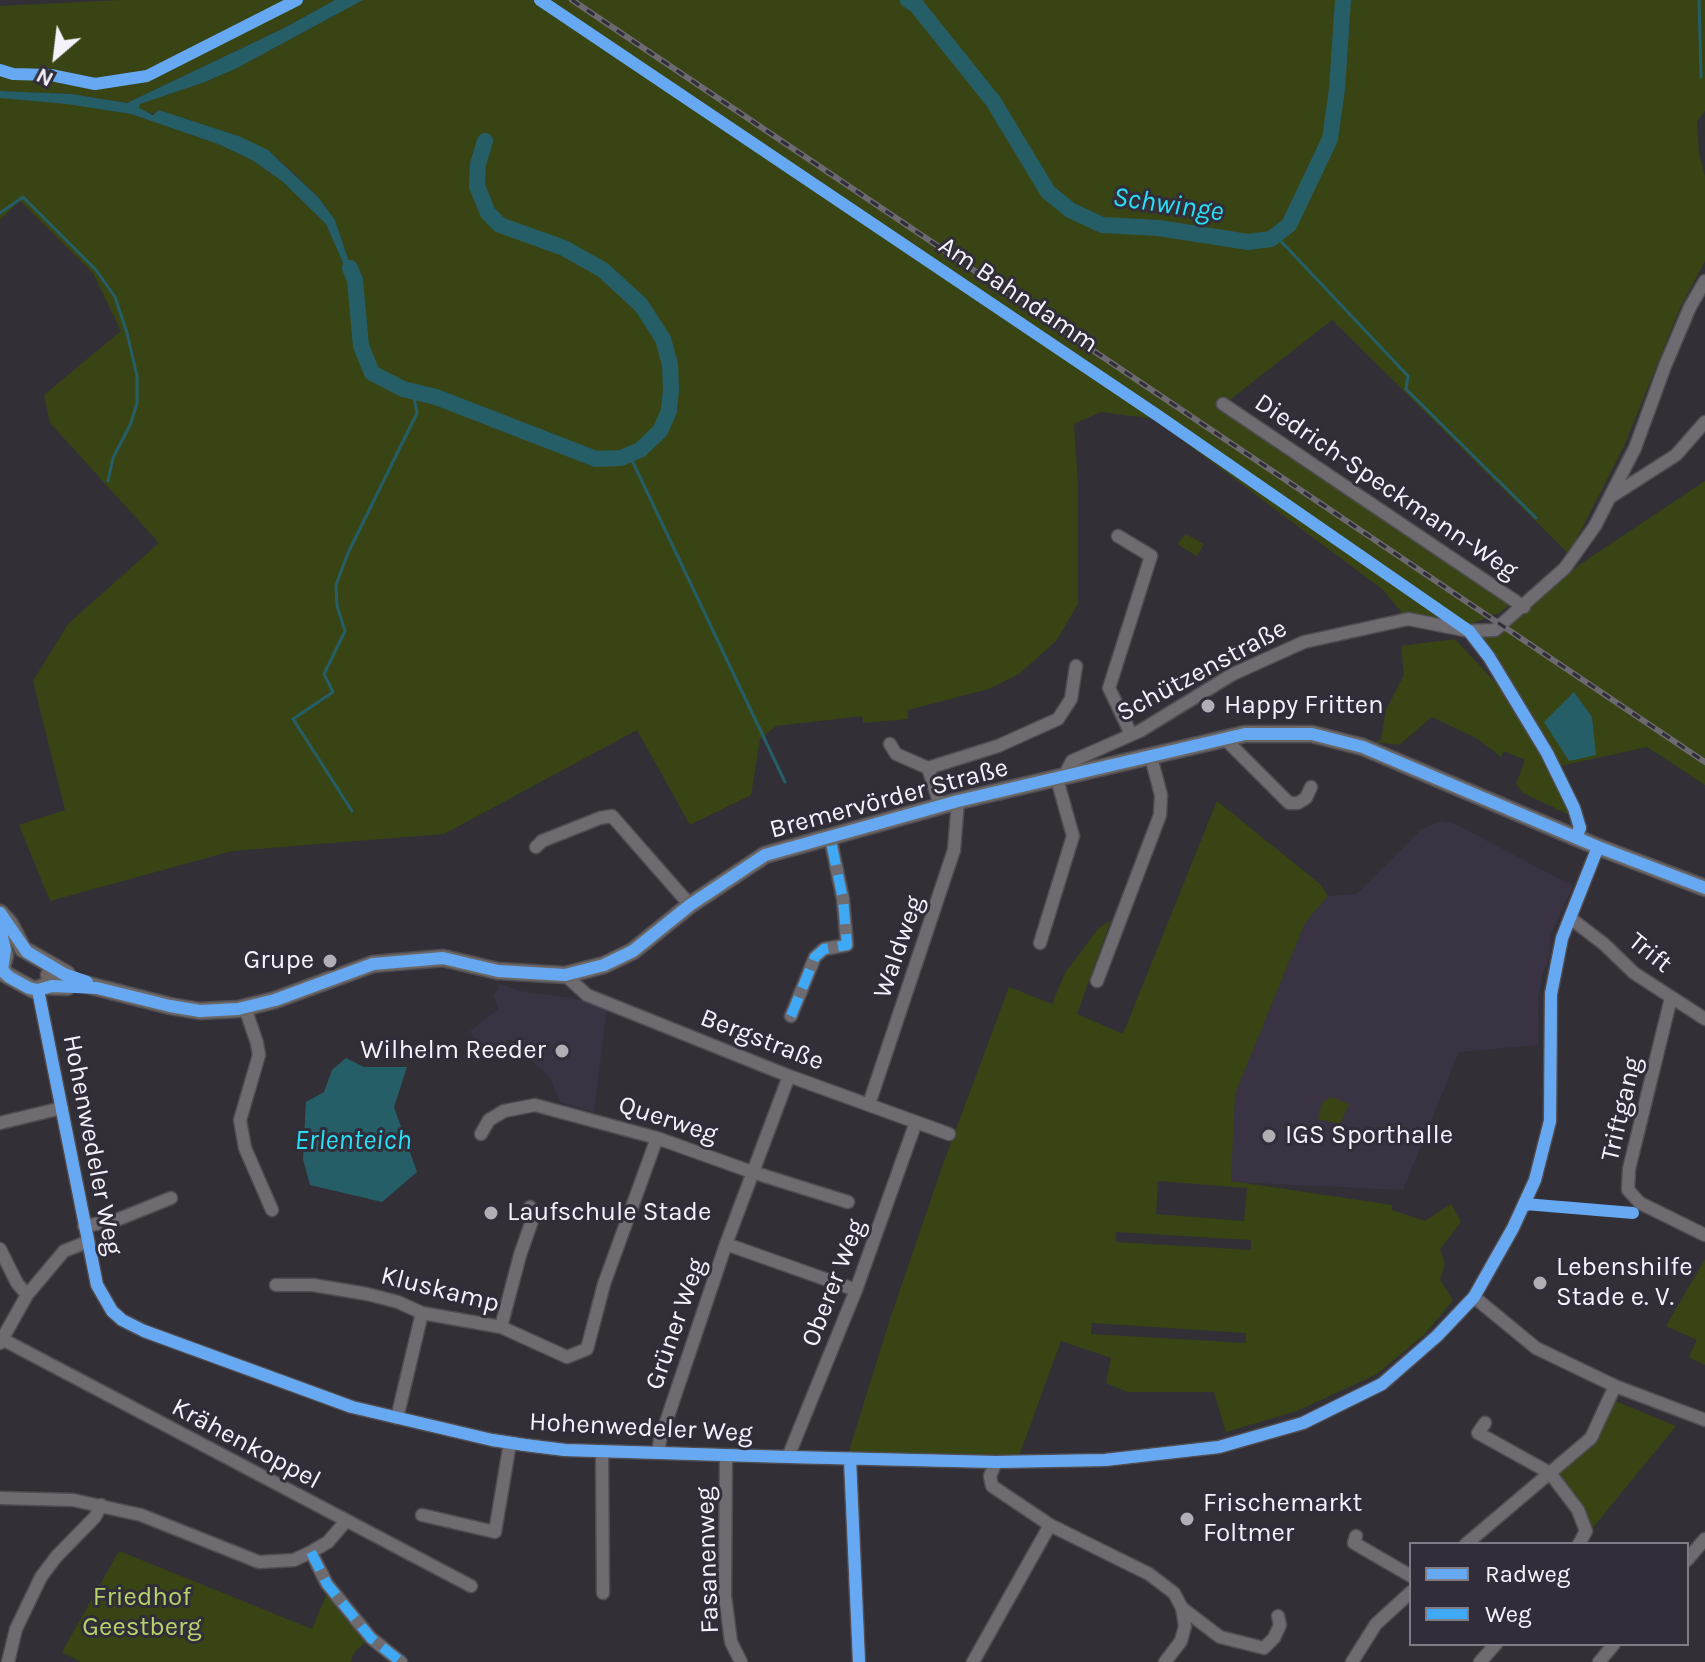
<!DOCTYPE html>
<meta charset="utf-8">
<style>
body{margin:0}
#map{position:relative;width:1705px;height:1662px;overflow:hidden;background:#323036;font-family:Karla,sans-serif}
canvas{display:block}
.legend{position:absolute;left:1409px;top:1542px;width:280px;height:104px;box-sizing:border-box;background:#312d39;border:2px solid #7f7c87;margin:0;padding:10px 14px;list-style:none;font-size:24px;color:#f5f2fb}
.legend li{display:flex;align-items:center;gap:16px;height:40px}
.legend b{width:40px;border:2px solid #7f7c87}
.north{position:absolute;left:16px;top:16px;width:80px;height:80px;-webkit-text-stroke:6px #312d39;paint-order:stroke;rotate:208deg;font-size:22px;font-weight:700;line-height:32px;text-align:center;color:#f5f2fb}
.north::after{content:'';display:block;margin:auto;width:28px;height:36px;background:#f5f2fb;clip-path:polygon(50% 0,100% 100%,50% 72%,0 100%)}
</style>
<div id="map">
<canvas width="1705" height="1662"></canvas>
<ul class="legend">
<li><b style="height:10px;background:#66a8f1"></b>Radweg</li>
<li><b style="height:10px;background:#3fa9f5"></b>Weg</li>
</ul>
<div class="north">N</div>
</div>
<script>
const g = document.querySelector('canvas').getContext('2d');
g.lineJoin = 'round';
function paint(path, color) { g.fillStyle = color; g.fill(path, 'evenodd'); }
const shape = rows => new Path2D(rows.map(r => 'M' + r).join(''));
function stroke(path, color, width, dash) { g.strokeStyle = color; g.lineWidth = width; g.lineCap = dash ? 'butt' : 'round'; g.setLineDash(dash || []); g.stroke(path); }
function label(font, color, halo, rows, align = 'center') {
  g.font = font + ' Karla,sans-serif'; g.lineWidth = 6; g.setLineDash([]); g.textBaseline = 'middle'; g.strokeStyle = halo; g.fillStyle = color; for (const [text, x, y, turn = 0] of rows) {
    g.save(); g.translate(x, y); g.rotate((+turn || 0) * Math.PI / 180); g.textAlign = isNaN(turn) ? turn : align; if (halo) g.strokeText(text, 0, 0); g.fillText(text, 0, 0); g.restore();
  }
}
const built = shape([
 [1441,821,1455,824,1573,886,1550,936,1549,959,1543,972,1538,1000,1538,1045,1459,1052,1403,1190,1230,1182,1235,1094,1305,923,1328,896,1357,894,1422,829],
 [500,984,520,991,573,998,607,1007,594,1112,560,1102,550,1077,516,1047,517,1042,506,1039,506,1047,486,1056,470,1031,498,1009,494,996]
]);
const green = shape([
 [122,0,335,0,284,28,127,103,72,94,0,91,0,6],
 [363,0,1705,0,1705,111,1697,121,1699,154,1705,176,1705,261,1680,308,1625,444,1569,554,1332,320,1222,406,1513,602,1501,612,1465,626,1404,615,1382,589,1154,419,1101,412,1074,424,1078,486,1078,604,1056,641,1019,674,989,689,908,710,908,719,863,723,862,716,776,726,760,739,751,795,690,825,637,730,444,834,232,851,50,901,19,825,65,810,33,681,68,624,159,543,50,423,44,395,121,331,93,273,20,201,0,220,0,98,67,103,131,114,218,144,252,160,282,181,326,224,350,279,359,329,355,280,335,220,318,197,296,175,268,150,139,109,139,104,205,82,237,68],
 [1705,481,1705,785,1647,747,1560,766,1518,693,1479,637,1497,637,1579,565],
 [1186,534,1204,544,1197,556,1177,544],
 [1455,639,1506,694,1573,813,1572,816,1523,793,1516,784,1525,760,1504,751,1501,757,1478,739,1432,717,1399,745,1374,742,1381,740,1386,710,1404,675,1401,646],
 [1217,801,1320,884,1328,896,1305,923,1235,1094,1231,1181,1392,1205,1392,1210,1425,1221,1451,1204,1461,1222,1440,1249,1445,1264,1440,1280,1453,1300,1426,1333,1377,1374,1297,1411,1226,1432,1214,1392,1128,1392,1106,1383,1111,1358,1061,1341,1019,1456,848,1454,890,1319,942,1167,1009,987,1052,1004,1065,973,1098,929,1111,920,1077,1014,1123,1034],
 [1158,1181,1247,1188,1244,1221,1156,1214],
 [1116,1232,1251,1240,1251,1250,1116,1242],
 [1092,1323,1246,1333,1246,1343,1091,1334],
 [1331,1097,1349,1104,1340,1124,1318,1119,1322,1103],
 [1705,1259,1705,1365,1689,1357,1697,1340,1666,1326],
 [1613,1400,1676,1426,1591,1530,1555,1473,1595,1442],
 [119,1551,312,1629,328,1591,368,1639,353,1654,351,1662,81,1662,62,1652]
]);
const water = shape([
 [335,0,363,0,237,68,205,82,140,104,139,108,153,115,159,110,241,137,268,150,318,197,335,220,355,280,361,346,350,279,326,224,282,181,252,160,218,144,131,114,67,104,0,98,0,91,72,94,127,103,284,28],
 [1574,692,1592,717,1596,755,1569,761,1544,722],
 [346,1058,364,1067,407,1067,394,1107,417,1172,382,1202,310,1185,303,1159,306,1102,324,1092,332,1070]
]);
const stream = shape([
 [1699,0,1701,77],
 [0,213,23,197,96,270,115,297,127,333,137,376,137,403,131,423,113,458,108,481],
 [1276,236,1408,376,1406,389,1536,518],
 [629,454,785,782],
 [352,811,293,719,333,692,324,674,345,631,337,606,336,585,348,553,417,413,413,392]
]);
const river = shape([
 [908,0,916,5,993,101,1048,192,1070,210,1102,225,1159,228,1248,242,1271,239,1289,225,1330,139,1337,89,1343,0],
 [350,268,355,280,361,346,372,373,403,389,436,397,596,459,621,458,640,450,660,431,669,411,671,389,670,364,663,339,641,305,603,270,564,248,500,225,488,213,477,186,478,164,485,141]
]);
const minor = shape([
 [1223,404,1524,607],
 [1612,496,1676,455,1705,422],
 [1118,536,1151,556,1109,688,1131,734],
 [1469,631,1489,657,1547,753,1574,808,1580,828,1576,837],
 [1225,739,1289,803,1298,803,1306,798,1311,787],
 [890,744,896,754,928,768],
 [1063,778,1072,761,1140,731,1233,674,1304,642,1408,619,1469,631,1495,630,1565,568,1595,526,1635,448,1665,366,1690,307,1705,281],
 [940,805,928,768,998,746,1058,719,1071,699,1076,666],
 [536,847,542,841,600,818,612,816,690,905],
 [1570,918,1604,944,1634,973,1705,1019],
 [1040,943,1073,836,1057,779],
 [565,975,587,995,789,1076,949,1134],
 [1097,981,1160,815,1161,795,1151,757],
 [38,990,97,1285,112,1311,122,1320,144,1331,352,1407,492,1440,525,1445,565,1450,788,1457,996,1462,1105,1460,1219,1447,1303,1423,1382,1384,1437,1336,1474,1297,1513,1228,1535,1180,1550,1121,1551,994,1562,938,1598,847],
 [1671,998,1629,1169,1628,1190,1640,1203,1705,1235],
 [245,1008,257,1043,259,1055,240,1120,245,1148,272,1210],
 [791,1016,815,957,824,949,847,945,843,899,830,837],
 [869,1104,954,850,958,801],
 [0,1123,62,1108],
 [481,1134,489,1120,504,1111,535,1105,657,1138,752,1172,848,1202],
 [84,1226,114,1221,171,1198],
 [726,1244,856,1290],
 [0,1249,17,1283,27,1295],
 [276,1285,313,1285,367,1294,398,1302,422,1313,501,1327,567,1357,587,1349,604,1284,657,1138],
 [1474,1297,1536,1348,1615,1386,1705,1420],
 [501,1327,520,1255,533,1218,530,1207],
 [2,1339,471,1586],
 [0,1343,27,1295,64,1251,87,1242],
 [397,1418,422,1313],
 [1485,1423,1478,1433,1550,1473,1578,1510,1586,1531,1579,1544],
 [602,1451,603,1593],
 [658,1453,660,1440,726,1244,789,1076],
 [726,1455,725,1596,731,1642,741,1662],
 [788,1457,856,1290,916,1122],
 [850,1459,859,1662],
 [996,1462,990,1476,992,1486,1050,1525,1149,1574,1174,1593,1182,1608,1185,1626,1181,1641,1165,1662],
 [0,1498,73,1500,141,1515,259,1562,294,1560,311,1552,328,1542,346,1521],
 [422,1515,495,1532,510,1443],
 [1356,1536,1354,1543,1411,1576],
 [1466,1544,1591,1438,1615,1386],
 [311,1552,327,1584,348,1610,371,1638,401,1662],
 [1687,1560,1705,1539],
 [1182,1608,1220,1637,1264,1648,1274,1638,1280,1625,1278,1616],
 [8,1662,16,1629,41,1577,56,1557,95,1517,101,1505],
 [973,1662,1050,1525],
 [1352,1662,1376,1624,1411,1592],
 [1480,1662,1496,1644],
 [1599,1662,1614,1644]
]);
const major = shape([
 [0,913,10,924,23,949,67,974],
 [0,928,5,956,2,966,5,974,34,990,46,986,67,987],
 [49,975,170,1006,200,1011,238,1009,275,1000,373,964,443,958,498,971,565,975,604,965,633,951,690,905,765,855,958,801,1245,734,1312,734,1363,747,1598,847,1705,888]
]);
const rail = shape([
 [572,0,1705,762]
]);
const quiet = shape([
 [791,1016,815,957,824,949,847,945,843,899,830,837],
 [311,1552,327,1584,348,1610,371,1638,401,1662]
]);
const cycleway = shape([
 [540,0,1157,415,1469,631,1489,657,1547,753,1574,808,1580,828,1576,837],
 [0,70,13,74,51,75,95,84,147,76,297,0],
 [0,913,27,952,64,974,87,982],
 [0,928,5,950,2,970,9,977,29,988,38,990,52,986,97,988,170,1006,200,1011,238,1009,275,1000,373,964,443,958,498,971,565,975,604,965,633,951,690,905,765,855,958,801,1245,734,1312,734,1363,747,1598,847,1705,888],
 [38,990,97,1285,112,1311,122,1320,144,1331,352,1407,492,1440,525,1445,565,1450,788,1457,996,1462,1105,1460,1219,1447,1303,1423,1382,1384,1437,1336,1474,1297,1513,1228,1535,1180,1550,1121,1551,994,1562,938,1598,847],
 [1525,1204,1633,1213],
 [850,1459,859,1662]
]);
const markers = [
 [1208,706,8,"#b1aeb6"],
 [330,961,8,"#b1aeb6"],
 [562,1051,8,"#b1aeb6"],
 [1269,1136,8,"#b1aeb6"],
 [491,1213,8,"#b1aeb6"],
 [1540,1283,8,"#b1aeb6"],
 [1187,1519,8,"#b1aeb6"]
];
const streetNames = [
 ["Am Bahndamm",1018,295,34],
 ["Diedrich-Speckmann-Weg",1386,487,34],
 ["Schützenstraße",1202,671,-28],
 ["Bremervörder Straße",889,799,-15],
 ["Waldweg",899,947,-71],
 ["Trift",1650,953,39],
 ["Bergstraße",762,1040,21],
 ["Triftgang",1622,1109,-77],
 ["Querweg",668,1120,18],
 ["Hohenwedeler Weg",92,1145,79],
 ["Oberer Weg",834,1283,-69],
 ["Kluskamp",440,1290,14],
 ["Grüner Weg",676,1324,-71],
 ["Hohenwedeler Weg",641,1428,3],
 ["Krähenkoppel",246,1444,28],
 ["Fasanenweg",708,1560,-92]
];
const poiNames = [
 ["Happy Fritten",1224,706],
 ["Grupe",314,961,"right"],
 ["Wilhelm Reeder",546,1051,"right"],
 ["IGS Sporthalle",1285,1136],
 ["Laufschule Stade",507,1213],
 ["Lebenshilfe",1556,1268],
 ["Stade e. V.",1556,1298],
 ["Frischemarkt",1203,1504],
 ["Foltmer",1203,1534]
];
const parkNames = [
 ["Friedhof",142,1598],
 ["Geestberg",142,1628]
];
const waterNames = [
 ["Schwinge",1168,205,8],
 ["Erlenteich",353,1141]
];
paint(built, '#393344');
paint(green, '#394414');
paint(water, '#265e68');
stroke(stream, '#265e68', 3);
stroke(river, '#265e68', 16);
stroke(minor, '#4f4c52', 15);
stroke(major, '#4f4c52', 19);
stroke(minor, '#6e6c71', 12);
stroke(major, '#6c6765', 16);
stroke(rail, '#6c6a70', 6);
stroke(rail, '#312d39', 3, [9]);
stroke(quiet, '#3fa9f5', 10, [20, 10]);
stroke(cycleway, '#66a8f1', 12);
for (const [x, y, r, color] of markers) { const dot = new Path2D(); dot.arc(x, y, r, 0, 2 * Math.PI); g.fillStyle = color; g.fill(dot); stroke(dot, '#312d39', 3); }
label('26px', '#f5f2fb', '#312d39', streetNames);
label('26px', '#f5f2fb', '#312d39', poiNames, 'left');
label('26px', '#b7d369', '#312d39', parkNames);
label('italic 28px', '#29dff6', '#312d39', waterNames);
</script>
